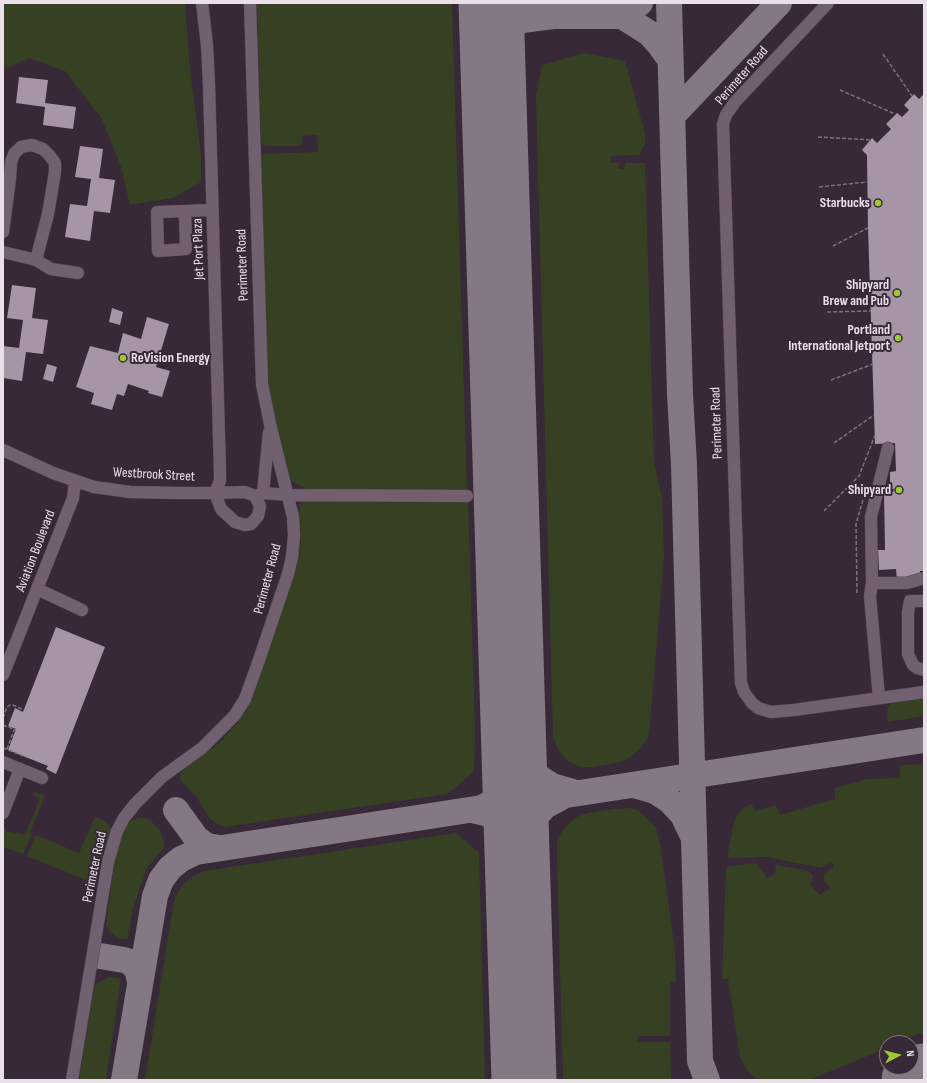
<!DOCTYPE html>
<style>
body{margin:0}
#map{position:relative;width:927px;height:1083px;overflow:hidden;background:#372937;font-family:"Sofia Sans Condensed",sans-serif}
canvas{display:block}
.frame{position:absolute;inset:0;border:4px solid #e9e0e9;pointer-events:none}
.north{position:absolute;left:879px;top:1035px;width:40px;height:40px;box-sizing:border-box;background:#372937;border:1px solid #7e727e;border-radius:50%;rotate:83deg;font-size:11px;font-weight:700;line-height:16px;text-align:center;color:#e9e0e9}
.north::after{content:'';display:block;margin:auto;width:14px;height:18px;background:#9cca32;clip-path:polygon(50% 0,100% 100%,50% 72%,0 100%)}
</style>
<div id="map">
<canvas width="927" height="1083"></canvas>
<div class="frame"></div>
<div class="north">N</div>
</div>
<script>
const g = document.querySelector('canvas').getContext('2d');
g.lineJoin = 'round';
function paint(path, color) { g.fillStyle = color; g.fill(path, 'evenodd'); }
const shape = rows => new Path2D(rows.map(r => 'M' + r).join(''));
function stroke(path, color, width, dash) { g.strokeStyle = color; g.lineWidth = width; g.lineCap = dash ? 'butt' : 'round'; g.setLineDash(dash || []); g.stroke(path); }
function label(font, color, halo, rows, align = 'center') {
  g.font = font + ' "Sofia Sans Condensed",sans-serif'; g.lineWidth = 4; g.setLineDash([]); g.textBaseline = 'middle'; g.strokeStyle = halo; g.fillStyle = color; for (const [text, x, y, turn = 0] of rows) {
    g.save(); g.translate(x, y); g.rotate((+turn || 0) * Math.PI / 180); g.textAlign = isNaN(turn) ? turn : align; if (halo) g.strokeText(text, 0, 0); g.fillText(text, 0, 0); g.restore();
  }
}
const green = shape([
 [3,3,185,3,190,70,201,155,201,182,173,198,130,205,121,167,102,119,65,71,29,58,3,70],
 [257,3,452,3,467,491,311,491,291,481,278,430,270,394,267,365,261,157,263,154,318,152,317,135,302,136,302,143,299,146,267,146,263,145,261,143],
 [584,53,625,61,645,134,645,144,639,155,611,156,611,163,619,163,619,169,624,169,625,164,626,163,645,163,654,462,662,498,664,557,650,724,648,738,642,747,625,761,594,767,580,767,570,762,562,755,557,747,553,737,536,96,542,65],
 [468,498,475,731,474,772,447,794,224,827,217,824,210,819,196,796,181,781,180,776,182,771,219,743,240,720,247,710,296,569,301,541,299,504,303,500],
 [924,697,924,716,888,722,887,710,889,705,894,702],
 [924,764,924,1032,898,1043,887,1043,887,1048,809,1080,757,1080,747,1070,740,1057,728,979,722,979,726,867,756,863,767,878,775,874,776,865,805,870,810,872,813,876,812,881,810,885,820,895,830,888,824,881,824,874,834,867,832,862,821,868,767,857,727,858,734,821,738,814,745,807,752,804,754,811,776,805,780,815,835,799,835,788,867,779,900,778,900,765],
 [35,792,45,796,30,832,32,834,23,854,3,847,3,827,6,828,6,831,25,835,40,799,34,796,33,793],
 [630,808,639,811,647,818,656,828,660,843,675,951,676,981,670,982,670,1036,638,1036,637,1042,670,1042,671,1080,563,1080,557,855,557,842,562,831,570,822,577,817,587,813,614,809],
 [95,817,105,821,109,825,111,832,104,851,100,873,97,878,89,881,27,856,36,835,79,853],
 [139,818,144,818,150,820,160,830,164,842,164,847,147,868,133,908,128,938,125,939,119,939,109,931,106,924,116,850,126,826,131,820],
 [456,833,479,853,485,1080,145,1080,174,901,177,894,184,884,192,877,204,871],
 [109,977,121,979,106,1080,79,1080,94,988,97,983]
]);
const taxiway = shape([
 [507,3,521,11,545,15],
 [669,3,680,394,684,465,700,1061,707,1080],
 [622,16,649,33,659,44,670,59],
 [493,60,498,40,507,28,522,20,553,16,622,16,640,3],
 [672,116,779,3],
 [513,727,521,753,532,771,541,779,552,786,576,793],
 [634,785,655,791,669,800,683,815,692,834],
 [481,808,494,802,500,797,508,786,512,775,514,759],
 [176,810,197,839,207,846,220,848],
 [472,810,492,815,499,820,509,831,513,840,516,857],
 [516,857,522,838,530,822,545,806,560,798],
 [100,956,124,960,130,962,137,969,140,981],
 [124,1080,155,896,161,880,170,868,181,859,196,852,924,740]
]);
const runway = shape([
 [491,3,524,1080],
 [914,1080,924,1076]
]);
const building = shape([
 [19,77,48,80,45,103,76,107,73,129,43,125,45,107,16,103],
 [914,94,919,99,924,94,924,571,920,571,920,576,897,581,896,569,879,570,878,550,885,550,884,493,893,492,894,489,890,489,890,472,896,471,895,443,875,444,868,228,867,155,862,150,872,138,877,143,891,129,886,124,897,113,902,117,909,110,904,105],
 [80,146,103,149,99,178,115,180,110,213,94,211,90,241,65,237,70,204,87,206,91,179,75,177],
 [12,285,36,288,32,318,48,320,43,354,26,352,22,381,3,378,3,346,19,348,23,320,7,318],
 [112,308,123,312,120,325,109,322],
 [147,317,169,324,156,367,170,371,162,397,148,393,149,391,128,384,124,396,117,394,112,410,91,404,94,393,76,387,90,346,118,353,123,333,141,339],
 [47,364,57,367,53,382,43,379],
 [56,627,105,647,56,774,46,769,48,766,8,750,16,729,8,726,15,708,23,712]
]);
const path = shape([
 [883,54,912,96],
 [840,90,895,114],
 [818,137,871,140],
 [819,187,867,182],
 [833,246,868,228],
 [827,312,871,311],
 [831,380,873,364],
 [834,443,874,415],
 [824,511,859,476,875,435],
 [857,593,856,524,864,496],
 [3,718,7,707,10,705,13,705,24,710],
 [3,725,16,730],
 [3,748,26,757],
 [7,749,14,730]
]);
const minor = shape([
 [202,3,207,45,209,85,220,472,220,481,215,493],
 [828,3,735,102,726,115,723,124,741,683,744,692,752,703,758,708,771,712,794,710,924,692],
 [185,211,186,249,158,251,157,212,213,210],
 [3,232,10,179,11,162,14,154,21,147,32,145,43,149,50,156,55,163,55,172,48,214,36,260,3,252],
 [36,260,51,269,78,273],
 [3,450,53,473,94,487,130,492,175,493,215,493,245,492,255,496,260,506,258,516,251,524,245,525,235,522,221,509,215,493],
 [263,493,269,432],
 [255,496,263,493,288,495,467,496],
 [872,583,907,583,924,578],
 [37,589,82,610],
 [924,601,910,601,908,612,908,654,913,665,917,668,924,670],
 [3,675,73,498,75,481],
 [879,698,870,596,872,583,871,517,888,448],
 [3,762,42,778],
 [3,813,18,774],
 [72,1080,108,862,117,831,124,818,135,804,162,777,202,748,235,715,245,699,259,660,288,574,292,557,294,536,293,517,270,424,262,384,250,3]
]);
const markers = [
 [878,203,4,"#9cca32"],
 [897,293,4,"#9cca32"],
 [898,338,4,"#9cca32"],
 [123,358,4,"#9cca32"],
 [899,490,4,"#9cca32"]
];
const streetNames = [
 ["Perimeter Road",742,76,-49],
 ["Jet Port Plaza",199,249,-92],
 ["Perimeter Road",243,265,-92],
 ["Perimeter Road",717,423,-92],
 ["Westbrook Street",154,475,3],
 ["Aviation Boulevard",36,551,-69],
 ["Perimeter Road",268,579,-75],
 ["Perimeter Road",95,867,-78]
];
const poiNames = [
 ["Starbucks",870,203],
 ["Shipyard",889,285],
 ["Brew and Pub",889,301],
 ["Portland",890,330],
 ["International Jetport",890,346],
 ["ReVision Energy",131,358,"left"],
 ["Shipyard",891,490]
];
paint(green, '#364124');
stroke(taxiway, '#837883', 26);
stroke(runway, '#837883', 65);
paint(building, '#a695a6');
stroke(minor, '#534753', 13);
stroke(path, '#7e727e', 1.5, [4, 2]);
stroke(minor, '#706070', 12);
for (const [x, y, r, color] of markers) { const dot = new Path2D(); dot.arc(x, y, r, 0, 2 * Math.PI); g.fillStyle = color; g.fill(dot); stroke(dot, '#372937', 1.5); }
label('14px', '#e9e0e9', '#372937', streetNames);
label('bold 14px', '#e9e0e9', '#372937', poiNames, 'right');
</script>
